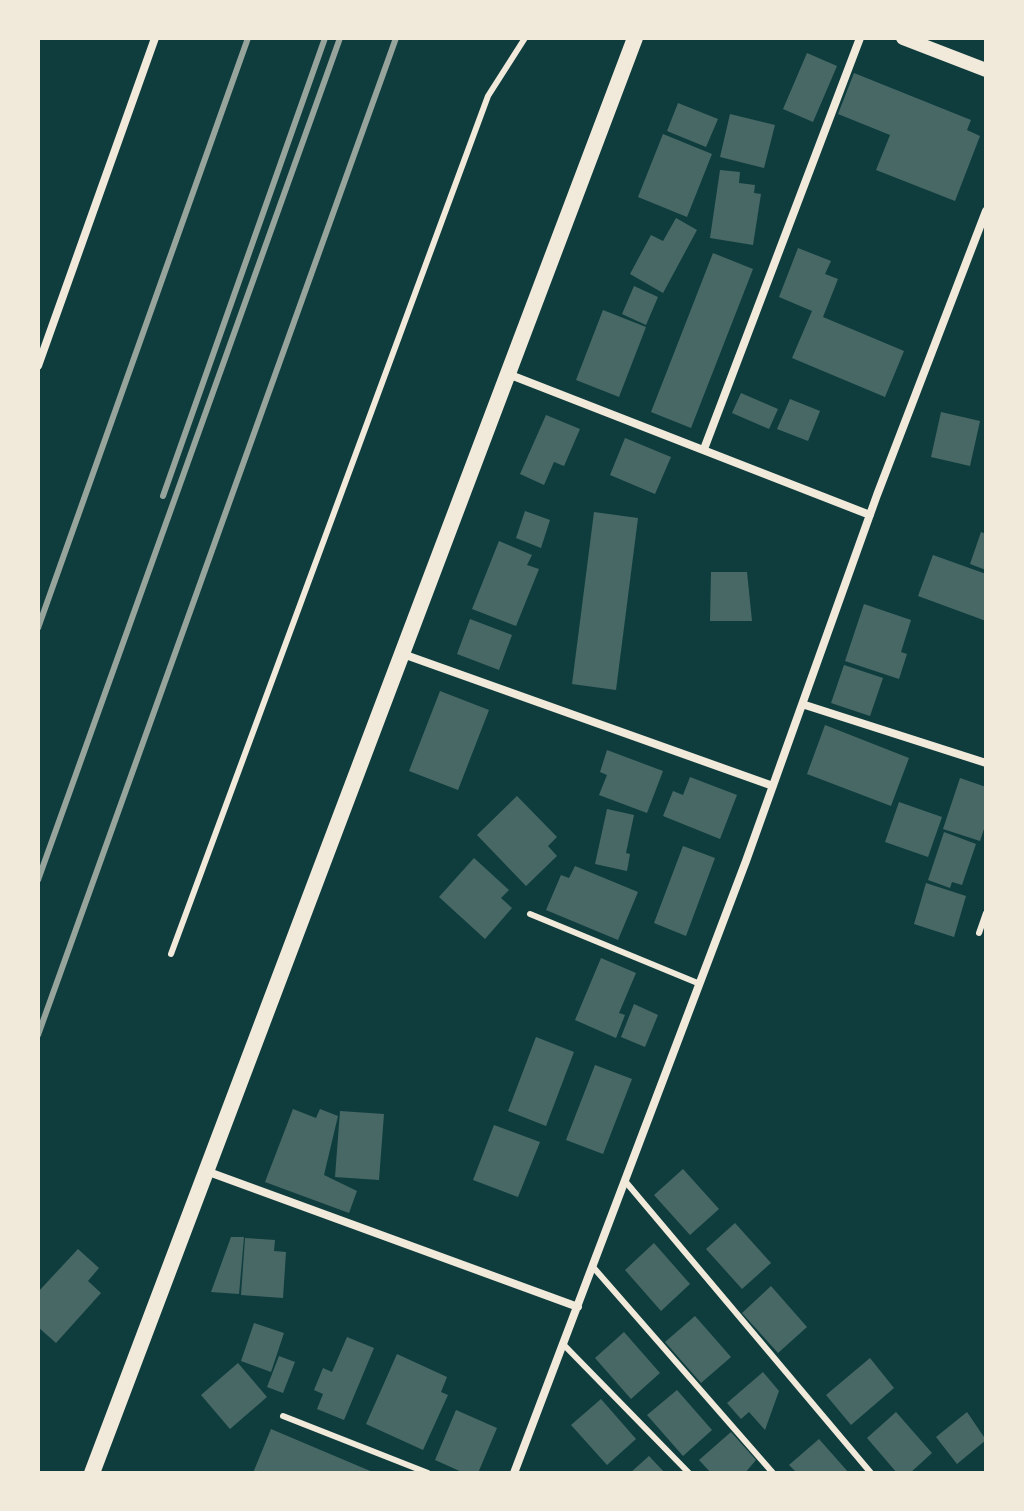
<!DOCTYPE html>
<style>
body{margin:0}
#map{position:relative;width:1024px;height:1511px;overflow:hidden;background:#0f3d3e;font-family:"Open Sans",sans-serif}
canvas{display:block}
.frame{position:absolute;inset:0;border:40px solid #f1e9da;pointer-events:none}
</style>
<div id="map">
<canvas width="1024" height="1511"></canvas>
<div class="frame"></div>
</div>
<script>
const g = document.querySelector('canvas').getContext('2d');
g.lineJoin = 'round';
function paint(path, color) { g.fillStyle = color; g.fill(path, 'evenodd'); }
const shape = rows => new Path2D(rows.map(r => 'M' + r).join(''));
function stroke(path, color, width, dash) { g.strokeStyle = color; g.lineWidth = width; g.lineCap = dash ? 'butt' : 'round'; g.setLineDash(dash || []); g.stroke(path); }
const building = shape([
 [807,53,837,66,813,122,783,109],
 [854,73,971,120,967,130,980,136,955,201,876,170,890,135,838,114],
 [678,103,718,119,706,147,667,131],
 [730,114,775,125,764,168,720,157],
 [663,134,712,154,687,217,638,197],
 [720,170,740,172,739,183,755,185,754,193,761,194,753,245,710,238],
 [676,218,697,230,663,293,630,274,651,235,663,241],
 [798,248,831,261,825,274,838,279,823,317,904,351,885,397,792,358,812,311,779,297],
 [713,253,753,269,691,428,651,412],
 [634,286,658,297,646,325,622,314],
 [603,310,646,327,619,397,576,380],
 [741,393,778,409,769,429,732,413],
 [790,399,820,411,808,441,777,429],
 [941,412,980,421,970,466,931,457],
 [546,415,580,429,564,466,554,462,544,485,520,474],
 [625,438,671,457,655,494,610,475],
 [525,511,550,520,541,548,516,538],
 [594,512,638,518,616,690,572,684],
 [981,532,986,534,986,570,970,564],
 [499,541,532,555,527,565,539,569,516,626,472,609],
 [933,555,986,574,986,621,918,596],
 [711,572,747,572,752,621,710,621],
 [864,604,911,620,901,652,907,654,899,679,845,661],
 [470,619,512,635,499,670,457,654],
 [844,665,883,678,870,716,831,703],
 [440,691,489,710,458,790,409,771],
 [825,725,909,758,891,806,807,774],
 [607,750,663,771,647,813,599,795,607,775,600,772],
 [690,777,737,795,720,839,663,816,673,791,683,795],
 [960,778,986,787,986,823,980,841,943,829],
 [517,796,557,837,548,846,557,856,526,886,477,835],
 [899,802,942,817,928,857,885,842],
 [607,809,634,815,626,853,630,854,627,871,595,864],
 [944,832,976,844,962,885,952,882,950,888,928,880],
 [683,846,715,858,686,936,654,923],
 [474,858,509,890,501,898,512,908,485,939,439,897],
 [575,866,638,892,618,940,546,910,561,875,569,878],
 [926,883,966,896,954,937,914,924],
 [601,958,636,973,619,1013,625,1015,616,1038,575,1020],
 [634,1004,658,1015,645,1047,621,1037],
 [536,1037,574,1052,546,1126,508,1111],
 [595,1065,632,1079,603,1154,566,1140],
 [293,1109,316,1118,320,1109,338,1116,324,1175,357,1191,349,1213,265,1182],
 [340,1111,384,1114,379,1180,335,1177],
 [494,1125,540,1142,518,1197,473,1180],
 [683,1169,719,1209,690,1235,654,1195],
 [735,1223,771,1263,742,1289,706,1249],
 [231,1237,244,1237,239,1294,211,1292],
 [245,1238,275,1240,274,1251,286,1252,283,1298,241,1295],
 [654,1243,690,1284,661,1311,625,1270],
 [78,1249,99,1268,88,1281,101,1293,56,1343,38,1327,38,1292],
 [771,1286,807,1327,778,1353,742,1313],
 [695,1316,731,1357,701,1383,665,1342],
 [254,1323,284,1333,271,1372,241,1361],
 [624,1332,660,1373,631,1399,595,1358],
 [347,1337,374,1348,344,1420,317,1409,323,1394,314,1390,323,1368,332,1372],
 [397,1354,447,1377,441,1392,448,1395,423,1450,366,1424],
 [279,1356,295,1362,283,1393,267,1387],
 [870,1358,894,1388,851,1425,826,1395],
 [238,1363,267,1397,230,1429,201,1395],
 [763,1372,779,1391,765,1430,749,1412,741,1419,727,1403],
 [677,1390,712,1430,683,1456,647,1415],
 [601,1399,636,1439,607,1465,571,1425],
 [456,1410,497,1428,478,1473,464,1473,435,1460],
 [896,1412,932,1453,910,1473,897,1473,867,1438],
 [967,1412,986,1440,957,1464,936,1437],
 [271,1429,375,1473,253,1473],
 [731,1432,756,1460,745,1473,711,1473,699,1460],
 [819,1439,849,1473,797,1473,789,1465],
 [649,1456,665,1473,630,1473]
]);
const service = shape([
 [530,914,700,984],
 [979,933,986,913],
 [171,954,488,96,525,38],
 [625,1181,871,1473],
 [593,1267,773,1473],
 [563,1344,689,1473],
 [283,1416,428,1473]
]);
const minor = shape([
 [38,366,155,38],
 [508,374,870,515],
 [704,449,860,38],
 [400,653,773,786],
 [805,705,986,763],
 [206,1171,578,1307],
 [514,1473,746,861,877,495,986,211]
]);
const tertiary = shape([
 [903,38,986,70]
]);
const secondary = shape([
 [92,1473,635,38]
]);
const rail = shape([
 [163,496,325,38],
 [38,628,248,38],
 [38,880,340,38],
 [38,1035,396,38]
]);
paint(building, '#486865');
stroke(service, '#f1e9da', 6);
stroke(minor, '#f1e9da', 8);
stroke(tertiary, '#f1e9da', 14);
stroke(secondary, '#f1e9da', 16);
stroke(rail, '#97a49c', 6);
</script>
